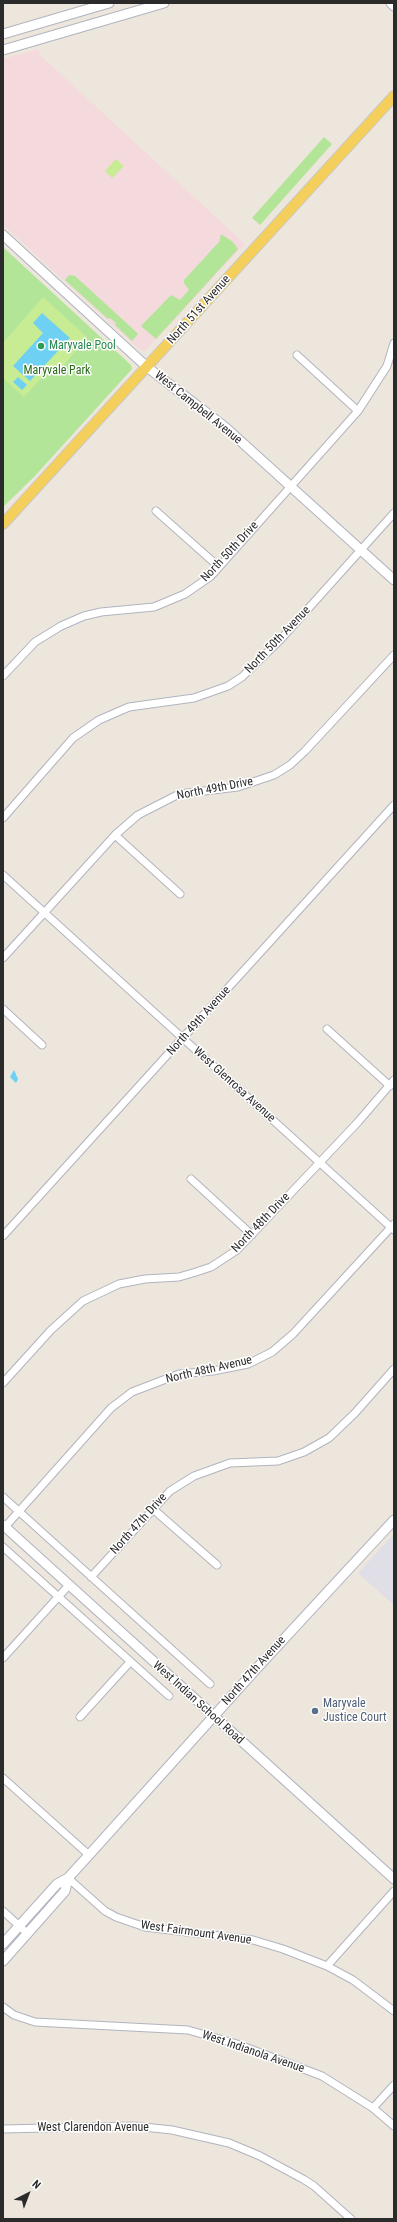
<!DOCTYPE html>
<style>
body{margin:0}
#map{position:relative;width:397px;height:2222px;overflow:hidden;background:#ede6dd;font-family:"Roboto Condensed",sans-serif}
canvas{display:block}
.frame{position:absolute;inset:0;border:4px solid #2b2b2b;pointer-events:none}
.north{position:absolute;left:8px;top:2174px;width:40px;height:40px;-webkit-text-stroke:3px #fff;paint-order:stroke;rotate:42deg;font-size:11px;font-weight:700;line-height:16px;text-align:center;color:#2b2b2b}
.north::after{content:'';display:block;margin:auto;width:14px;height:18px;background:#2b2b2b;clip-path:polygon(50% 0,100% 100%,50% 72%,0 100%)}
</style>
<div id="map">
<canvas width="397" height="2222"></canvas>
<div class="frame"></div>
<div class="north">N</div>
</div>
<script>
const g = document.querySelector('canvas').getContext('2d');
g.lineJoin = 'round';
function paint(path, color) { g.fillStyle = color; g.fill(path, 'evenodd'); }
const shape = rows => new Path2D(rows.map(r => 'M' + r).join(''));
function stroke(path, color, width, dash) { g.strokeStyle = color; g.lineWidth = width; g.lineCap = dash ? 'butt' : 'round'; g.setLineDash(dash || []); g.stroke(path); }
function label(font, color, halo, rows, align = 'center') {
  g.font = font + ' "Roboto Condensed",sans-serif'; g.lineWidth = 3; g.setLineDash([]); g.textBaseline = 'middle'; g.strokeStyle = halo; g.fillStyle = color; for (const [text, x, y, turn = 0] of rows) {
    g.save(); g.translate(x, y); g.rotate((+turn || 0) * Math.PI / 180); g.textAlign = isNaN(turn) ? turn : align; if (halo) g.strokeText(text, 0, 0); g.fillText(text, 0, 0); g.restore();
  }
}
const industrial = shape([
 [394,1534,394,1605,358,1573]
]);
const medical = shape([
 [38,49,40,55,245,244,145,351,140,350,3,225,3,59]
]);
const green = shape([
 [324,137,332,144,260,225,252,218],
 [221,234,233,242,238,249,156,339,141,326,171,295,180,300,189,290,184,283,184,280,219,242],
 [3,247,131,365,132,369,34,477,3,507],
 [69,275,75,276,133,329,138,334,132,341,115,325,116,323,110,318,108,319,65,280]
]);
const pitch = shape([
 [116,159,124,166,112,178,105,171],
 [43,297,87,337,64,365,57,370,52,367,24,397,3,378,3,343]
]);
const water = shape([
 [42,313,70,338,30,381,13,366,43,333,33,323],
 [18,377,27,385,22,390,13,382],
 [14,1070,18,1079,16,1083,10,1077]
]);
const street = shape([
 [297,355,358,411],
 [156,511,219,567],
 [3,676,35,642,61,626,84,616,101,612,154,607,185,594,211,576,358,411,387,366,394,343],
 [3,818,73,738,99,720,129,707,194,698,228,686,242,677,281,639,394,513],
 [115,835,180,894],
 [3,875,394,1230],
 [3,958,115,835,138,815,179,794,238,787,274,775,290,765,305,751,394,655],
 [3,1009,42,1045],
 [327,1029,390,1086],
 [191,1179,252,1235],
 [3,1236,394,805],
 [3,1383,51,1330,83,1301,119,1284,145,1279,179,1277,196,1272,211,1267,237,1250,358,1122,394,1080],
 [3,1497,210,1684],
 [153,1509,217,1565],
 [5,1527,111,1408,132,1392,179,1374,213,1371,248,1364,272,1352,293,1334,394,1224],
 [3,1547,169,1696],
 [91,1577,170,1491,194,1476,230,1463,278,1461,304,1452,329,1438,355,1413,394,1369],
 [3,1658,69,1585],
 [80,1717,130,1662],
 [3,1778,89,1855],
 [68,1878,105,1911,116,1917,145,1927,253,1940,283,1949,327,1966,353,1980,394,2011],
 [3,1911,28,1934],
 [327,1966,394,1891],
 [3,2007,14,2015,35,2022,188,2030,237,2044,322,2076,373,2108,394,2126],
 [373,2108,394,2085],
 [3,2129,134,2126,172,2130,229,2143,260,2156,303,2179,314,2186,351,2219]
]);
const secondary = shape([
 [391,3,394,6],
 [3,34,109,3],
 [3,50,164,3],
 [3,235,147,367,225,427,394,580],
 [3,1525,394,1879],
 [3,1944,57,1884,68,1878,89,1855,258,1667,394,1520],
 [3,1961,65,1891,68,1878]
]);
const primary = shape([
 [3,524,394,96]
]);
const markers = [
 [41,346,4,"#2e9e5b"],
 [315,1711,4,"#5c6f8a"]
];
const streetNames = [
 ["North 51st Avenue",199,310,-48],
 ["West Campbell Avenue",198,408,39],
 ["North 50th Drive",230,552,-47],
 ["North 50th Avenue",278,640,-46],
 ["North 49th Drive",215,789,-11],
 ["North 49th Avenue",199,1021,-48],
 ["West Glenrosa Avenue",234,1085,42],
 ["North 48th Drive",261,1223,-46],
 ["North 48th Avenue",209,1370,-13],
 ["North 47th Drive",139,1524,-48],
 ["North 47th Avenue",254,1671,-48],
 ["West Indian School Road",198,1703,42],
 ["West Fairmount Avenue",196,1933,8],
 ["West Indianola Avenue",253,2052,19],
 ["West Clarendon Avenue",93,2128]
];
const leisureNames = [
 ["Maryvale Pool",49,346]
];
const parkNames = [
 ["Maryvale Park",57,371]
];
const serviceNames = [
 ["Maryvale",323,1704],
 ["Justice Court",323,1718]
];
paint(industrial, '#e0dee6');
paint(medical, '#f4dadc');
paint(green, '#b3e598');
paint(pitch, '#c8ec94');
paint(water, '#6ed0f2');
stroke(street, '#b1b4bf', 9);
stroke(secondary, '#b1b4bf', 11);
stroke(primary, '#c8c8c8', 12);
stroke(street, '#fff', 7);
stroke(secondary, '#fff', 9);
stroke(primary, '#f4cf5b', 10);
for (const [x, y, r, color] of markers) { const dot = new Path2D(); dot.arc(x, y, r, 0, 2 * Math.PI); g.fillStyle = color; g.fill(dot); stroke(dot, '#fff', 1.5); }
label('12px', '#2b2b2b', '#fff', streetNames);
label('12px', '#27864d', '#fff', leisureNames, 'left');
label('12px', '#2a6b19', '#fff', parkNames);
label('12px', '#4e5e75', '#fff', serviceNames, 'left');
</script>
